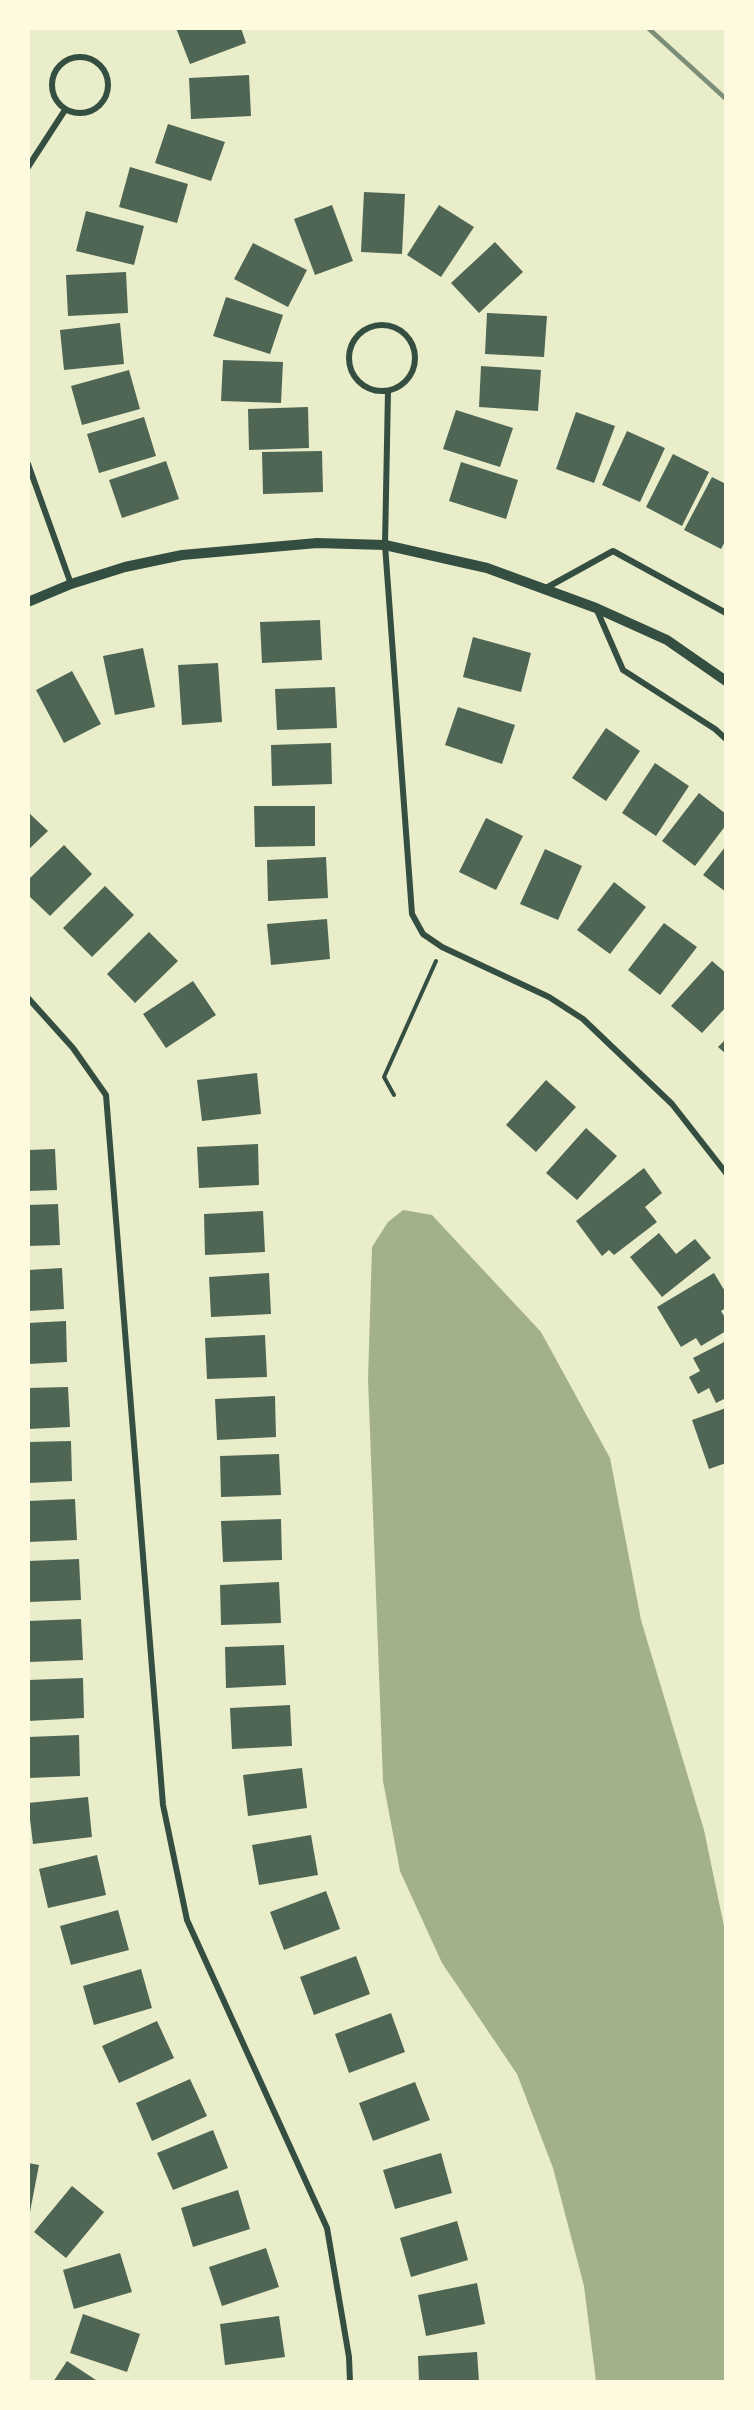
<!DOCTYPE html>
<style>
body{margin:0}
#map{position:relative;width:754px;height:2410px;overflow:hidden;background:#e9edc9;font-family:"Space Grotesk",sans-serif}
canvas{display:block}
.frame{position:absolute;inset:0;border:30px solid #fefae0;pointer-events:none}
</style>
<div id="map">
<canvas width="754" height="2410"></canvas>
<div class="frame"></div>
</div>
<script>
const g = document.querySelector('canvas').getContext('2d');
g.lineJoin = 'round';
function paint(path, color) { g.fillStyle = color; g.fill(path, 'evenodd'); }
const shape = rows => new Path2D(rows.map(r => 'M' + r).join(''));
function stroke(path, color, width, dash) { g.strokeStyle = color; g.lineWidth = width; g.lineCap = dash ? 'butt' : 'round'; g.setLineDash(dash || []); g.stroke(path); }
const water = shape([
 [403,1210,432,1215,541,1332,610,1458,641,1620,704,1830,725,1931,725,2381,596,2381,584,2286,553,2168,517,2074,442,1963,400,1871,383,1781,368,1379,372,1247,388,1222]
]);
const building = shape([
 [176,28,241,28,246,43,190,64],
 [249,75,251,116,191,119,189,78],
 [168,124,225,142,211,181,155,163],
 [130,167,188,184,177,223,119,207],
 [364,192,405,194,402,254,361,252],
 [332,205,353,261,315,275,294,219],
 [439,205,474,227,441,277,407,255],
 [86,211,144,226,134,265,76,251],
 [495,242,523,272,479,313,451,283],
 [253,243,307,270,288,307,234,279],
 [126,272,128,313,68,316,66,275],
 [226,297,283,315,270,354,213,336],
 [487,313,547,316,544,357,485,354],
 [120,323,124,364,64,370,60,330],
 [223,360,283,362,281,403,221,401],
 [481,366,541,370,538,411,479,407],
 [129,370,140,409,82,425,71,386],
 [308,407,309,448,249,450,248,409],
 [456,410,513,428,500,467,443,449],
 [576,412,615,426,594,483,556,469],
 [144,417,156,456,99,473,87,434],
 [627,431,665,448,640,502,602,485],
 [322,451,323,492,263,494,262,452],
 [673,454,709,472,682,526,646,507],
 [166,461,179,499,122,518,109,480],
 [461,462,518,480,506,519,449,501],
 [712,477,726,484,726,540,721,549,684,530],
 [320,620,322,660,262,663,260,622],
 [473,637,531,653,521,692,463,677],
 [143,648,155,707,115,715,103,656],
 [218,663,222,722,182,725,178,665],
 [72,671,101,724,64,743,36,690],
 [335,687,337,728,277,730,275,689],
 [458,707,515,725,502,764,445,745],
 [606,728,640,751,606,801,572,778],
 [331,743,332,784,272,786,271,745],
 [655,763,689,786,656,836,622,813],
 [699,793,726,814,726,825,695,866,662,841],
 [254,806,315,806,315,846,255,847],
 [28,812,48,831,28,850],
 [486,818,523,836,496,890,459,872],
 [64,845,92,874,50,916,28,895,28,880],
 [726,846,726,892,703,875],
 [545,849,582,866,558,920,520,904],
 [326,857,328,898,268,901,267,860],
 [614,882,646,907,610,954,577,930],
 [105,886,134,915,92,957,63,928],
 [327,919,330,959,271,965,267,924],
 [664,923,697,947,660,995,628,970],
 [149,932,178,961,135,1003,107,974],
 [712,961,726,973,726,1007,702,1033,671,1006],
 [193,981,216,1015,166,1048,143,1014],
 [726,1039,726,1054,718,1047],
 [257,1073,261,1114,202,1121,197,1080],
 [546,1080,576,1107,536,1152,506,1125],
 [586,1128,617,1156,577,1200,546,1173],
 [258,1144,259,1185,199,1188,197,1147],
 [55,1149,57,1190,28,1191,28,1150],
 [644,1168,662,1193,645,1207,657,1222,614,1255,609,1250,602,1256,576,1221],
 [58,1204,60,1245,28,1246,28,1205],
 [263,1211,265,1252,205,1255,204,1214],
 [659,1233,676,1254,695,1239,711,1258,662,1297,630,1257],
 [62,1268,64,1309,28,1311,28,1270],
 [269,1273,271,1314,211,1317,209,1277],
 [714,1273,726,1293,726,1308,721,1311,726,1319,726,1331,701,1346,696,1338,681,1347,657,1307],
 [66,1321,67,1362,28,1364,28,1323],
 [265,1335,267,1377,207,1379,205,1338],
 [726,1341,726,1398,716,1403,709,1388,698,1394,689,1377,700,1371,693,1358],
 [68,1387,70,1427,28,1429,28,1388],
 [275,1396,276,1437,217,1440,215,1399],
 [726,1408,726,1463,709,1469,692,1420],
 [71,1441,72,1481,28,1483,28,1442],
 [279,1454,281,1495,221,1497,220,1456],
 [75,1499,77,1540,28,1542,28,1501],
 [281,1519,282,1560,223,1562,221,1521],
 [79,1559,81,1600,28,1602,28,1561],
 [279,1582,281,1623,221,1625,220,1585],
 [81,1619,83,1660,28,1662,28,1621],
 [284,1645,286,1685,226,1688,225,1647],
 [83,1678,84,1718,28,1721,28,1680],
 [290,1705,292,1746,232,1749,230,1708],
 [79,1735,80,1776,28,1778,28,1737],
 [302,1768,307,1808,248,1816,243,1775],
 [88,1797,92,1837,33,1844,28,1803],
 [311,1835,318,1875,259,1885,252,1845],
 [97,1855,106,1895,48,1908,39,1869],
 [326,1891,340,1929,284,1950,270,1912],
 [118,1910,129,1950,71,1965,60,1926],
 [356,1956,370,1994,314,2015,300,1977],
 [141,1969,152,2008,94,2025,83,1986],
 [391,2013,405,2052,349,2073,335,2034],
 [157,2021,174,2058,119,2083,102,2046],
 [190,2079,207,2116,152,2141,136,2103],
 [415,2082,430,2120,373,2141,359,2103],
 [213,2130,228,2168,173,2190,157,2153],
 [441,2153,452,2193,395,2209,383,2170],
 [28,2163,39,2165,30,2212,28,2212],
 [72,2186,104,2212,66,2258,34,2232],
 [238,2190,250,2229,193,2247,181,2208],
 [457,2221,468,2260,411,2277,400,2238],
 [266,2248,279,2287,222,2306,209,2267],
 [120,2253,132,2292,74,2309,63,2270],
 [477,2283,485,2324,426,2336,418,2295],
 [83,2314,140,2334,127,2372,70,2353],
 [279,2316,285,2357,225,2365,220,2324],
 [477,2352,479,2382,419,2382,418,2356],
 [67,2361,99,2382,53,2382]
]);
const path = shape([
 [394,1095,384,1077,436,961]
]);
const minor = shape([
 '52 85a28 28 0 1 1 56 0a28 28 0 1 1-56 0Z',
 [28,167,65,110],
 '349 358a33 33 0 1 1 66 0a33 33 0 1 1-66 0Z',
 [388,391,385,545,412,914,423,934,442,947,549,997,583,1019,672,1104,726,1173],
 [28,464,71,584],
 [546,588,613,551,726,613],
 [596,608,623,670,715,729,726,739],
 [28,998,73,1048,106,1095,163,1805,187,1920,327,2228,349,2357,350,2382]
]);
const tertiary = shape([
 [28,602,71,584,125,567,182,555,317,543,385,545,487,568,596,608,667,640,726,681]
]);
const rail = shape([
 [648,28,726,99]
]);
paint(water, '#a3b18a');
paint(building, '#4f6655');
stroke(path, '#344e41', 4);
stroke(minor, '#344e41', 6);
stroke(tertiary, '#344e41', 10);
stroke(rail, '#7c8e77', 4.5);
</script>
